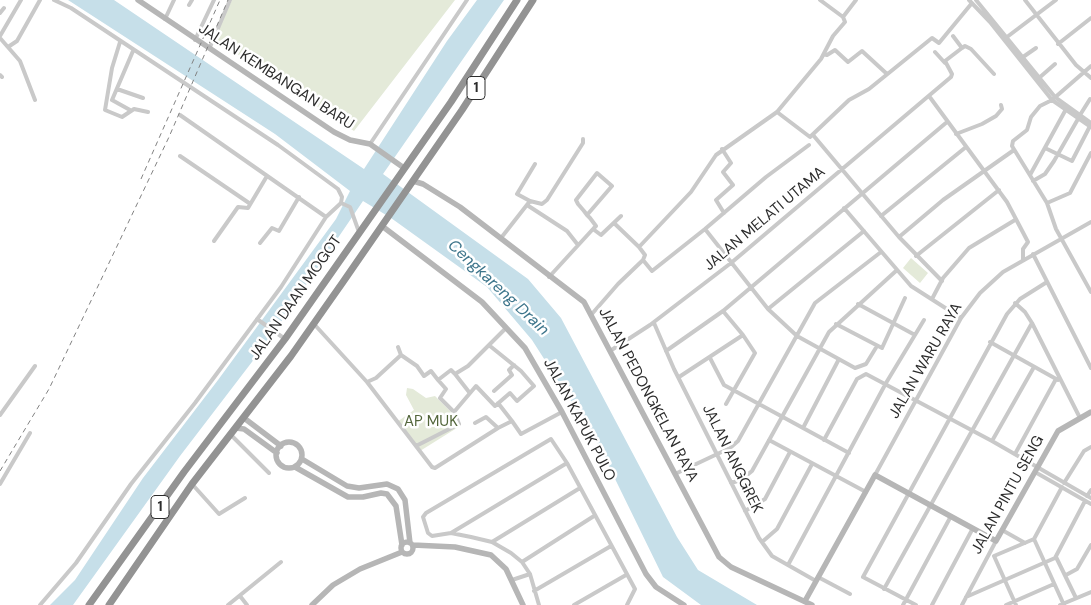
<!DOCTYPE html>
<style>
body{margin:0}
canvas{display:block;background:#fff}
</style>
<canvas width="1091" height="605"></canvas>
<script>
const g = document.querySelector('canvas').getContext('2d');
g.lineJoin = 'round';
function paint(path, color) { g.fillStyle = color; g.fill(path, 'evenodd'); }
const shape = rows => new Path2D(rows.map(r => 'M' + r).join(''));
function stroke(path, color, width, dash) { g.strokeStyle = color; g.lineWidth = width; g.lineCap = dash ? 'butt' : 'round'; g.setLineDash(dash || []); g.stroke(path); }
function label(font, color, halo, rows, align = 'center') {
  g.font = font + ' "DM Sans",sans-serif'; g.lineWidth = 5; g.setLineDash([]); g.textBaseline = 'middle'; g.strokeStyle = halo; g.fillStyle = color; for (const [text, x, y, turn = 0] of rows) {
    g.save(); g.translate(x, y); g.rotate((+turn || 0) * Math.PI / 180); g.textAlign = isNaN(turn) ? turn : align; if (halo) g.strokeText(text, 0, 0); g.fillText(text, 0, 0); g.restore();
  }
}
const green = shape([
 [232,0,455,0,354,131,214,39],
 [911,258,928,273,920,283,903,268],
 [407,388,413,389,426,398,435,396,453,414,460,426,420,451,397,422,414,410,406,395]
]);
const water = shape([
 [68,0,114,0,364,169,447,41,477,0,504,0,383,174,528,279,561,318,677,537,698,570,757,605,701,605,663,577,596,440,532,340,487,287,391,218,363,201,268,341,180,456,73,605,50,605,75,580,143,478,218,380,336,219,350,191,275,134]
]);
const street = shape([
 [54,0,71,8,278,145,338,189,342,197,341,203,326,217,180,115],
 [820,0,843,17],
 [969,0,990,22,1052,100,1091,127],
 [976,0,1055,97,1091,123],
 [1025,0,1076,65,1091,78],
 [189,5,192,0],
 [0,13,4,8],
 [165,19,174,0],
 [0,36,21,0],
 [953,36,962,48],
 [1007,37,1056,0],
 [0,38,20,61,35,100],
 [195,40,214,0],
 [120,42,112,68,105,110,122,117,134,109,148,112],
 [1058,44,1091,18],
 [8,47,17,41,40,0],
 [210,47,230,0],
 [935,52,945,63],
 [824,54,827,55,835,50,848,62,862,51,887,74],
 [1023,57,1036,48],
 [1091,66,1052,100,1040,106,1031,117,1027,130,1013,141,1012,146,1047,203,1056,229,1091,292],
 [0,75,2,77],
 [1039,78,1055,64],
 [117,89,143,98],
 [929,96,1007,202,1028,242,1023,249,1023,260],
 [130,110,112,100,133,51],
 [777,112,810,137,849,100,869,89,932,38,939,43,972,3],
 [1080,115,1090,99],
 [956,134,982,124,996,116,1002,109,1001,105],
 [813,135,899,237,942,281],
 [370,144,467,0],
 [1045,148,1072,161,1090,126],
 [722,149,731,163,723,172,733,185,716,200,724,213],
 [180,156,249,203],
 [1030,175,1065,111],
 [1033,181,1045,174,1054,161,1078,119],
 [530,201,517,194,535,164],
 [341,203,350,207,359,232],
 [1047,203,1070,193,1091,153],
 [527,205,567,231,578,245],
 [844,208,911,286,961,318],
 [587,215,612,186,597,173,576,200,578,204,584,211,587,215,590,218,596,226,594,228],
 [881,216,966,147],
 [614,223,639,247],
 [705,229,768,309,797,336,855,368,866,364,877,346],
 [899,237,943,200,1014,150],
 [501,238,530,201,542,204,547,200,583,143,583,139],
 [214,241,238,207,248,208,267,176],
 [260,243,272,228,279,231,299,197],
 [1033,254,1091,368],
 [916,256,999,190],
 [643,260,652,271,705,229,766,177,809,145],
 [549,277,593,229,601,235,621,216],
 [932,299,943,278,969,248,1015,220],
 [1015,303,1025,312,1032,323,1080,418],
 [858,304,915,335],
 [768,309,864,231],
 [591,315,618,284,643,260,645,255,639,247,691,192,716,155,777,112,821,59,833,36,845,22,843,17,856,0],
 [257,319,285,339],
 [654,323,674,369,759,538,772,556,816,581],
 [314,324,367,382,432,467,435,468,498,428],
 [836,324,882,348,905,298],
 [990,342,1058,380],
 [610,351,650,325,731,263,951,77,952,74,945,61,962,48,965,46,971,49,994,74],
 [666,351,723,311,947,122],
 [401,355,417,366,424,376,431,371,438,380,451,370,455,374,468,366,506,328],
 [710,358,724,385,849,453],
 [455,374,469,392],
 [679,377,743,335,723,311],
 [367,382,376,378,401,355,398,347],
 [494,391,512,375,509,370,514,365],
 [498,403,512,421],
 [726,404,755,353,743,335],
 [454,412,476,386,495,406,510,393,517,401,534,386,521,371,490,346],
 [0,415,35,366],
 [475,423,486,417,498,428,512,421,521,434,562,412],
 [803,428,839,359],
 [231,435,269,473],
 [769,440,866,492],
 [824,440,857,379,866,374,992,441,1091,498],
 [992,441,1034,367],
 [416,446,459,424,454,412,440,398,446,389,438,380],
 [1015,454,1056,379],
 [1035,472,1091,504],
 [675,474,730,448,738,441,815,303,881,252],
 [875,475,961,318,980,293,1003,272,1091,222],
 [731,483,741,480,752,471,829,332,897,270],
 [1064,483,1084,451,1091,447],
 [0,484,30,433],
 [192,484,219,514,245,498],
 [1087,496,1091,490],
 [745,511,765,499,790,452],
 [1002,530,1025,543],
 [451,533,567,463],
 [1034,539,1064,605],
 [492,542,580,488],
 [762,542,777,529,812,464],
 [994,556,1034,539,1062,487],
 [994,556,1016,605],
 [1056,557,1076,598],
 [522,562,594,516],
 [788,565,886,383,924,320],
 [1066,575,1077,569,1091,545],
 [818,577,850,594],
 [512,580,530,574],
 [884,589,1032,323],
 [534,591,611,546],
 [240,596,247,605],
 [966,597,1055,558,1085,501],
 [40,605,76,563,131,484,195,403,281,287,326,217],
 [228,605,281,562],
 [539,605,530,574,522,562,511,553,492,542,471,537,451,533,432,536,428,533,423,517,426,513,551,439,567,463,635,589,627,605],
 [574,605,626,575],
 [903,605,951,516],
 [916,605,863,577,1007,314,1020,299,1047,282],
 [932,605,973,528],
 [962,605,996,541],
 [1006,605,1054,584],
 [1060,605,1091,592]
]);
const secondary = shape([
 [138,0,334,132,350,140,370,144,404,168],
 [413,181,423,184,460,207,584,302,719,557,731,567,812,605],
 [382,226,482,302,525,348,562,412,646,574,656,587,684,605],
 [244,418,281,446],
 [236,428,244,429,277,453],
 '276 455a13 13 0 1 1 26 0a13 13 0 1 1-26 0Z',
 [302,459,347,486,359,488,387,484,398,489,405,500,410,543],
 [295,467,348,497,363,497,381,493,387,494,396,506,402,545],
 '401 548a6 6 0 1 1 12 0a6 6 0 1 1-12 0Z',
 [413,545,455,547,491,555,506,569,523,605],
 [805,601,875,475,996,541,1058,431,1091,412],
 [312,605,333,585,360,569,402,552]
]);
const highway = shape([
 [89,605,184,472,285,339,451,102,517,0],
 [109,605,192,484,291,356,343,282,462,110,533,0]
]);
const rail = shape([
 [141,179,220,0],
 [0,471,49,389,169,137,228,0]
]);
const shields = [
 [476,88,18],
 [160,507,18]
];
const shieldNames = [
 ["1",476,88],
 ["1",160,507]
];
const streetNames = [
 ["JALAN KEMBANGAN BARU",276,77,33],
 ["JALAN MELATI UTAMA",765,219,-40],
 ["JALAN DAAN MOGOT",296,298,-55],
 ["JALAN WARU RAYA",926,361,-60],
 ["JALAN PEDONGKELAN RAYA",648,395,62],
 ["JALAN KAPUK PULO",579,420,62],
 ["JALAN ANGGREK",732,459,64],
 ["JALAN PINTU SENG",1008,495,-61]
];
const parkNames = [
 ["AP MUK",431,422]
];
const waterNames = [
 ["Cengkareng Drain",498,288,43]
];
paint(green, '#e4ead9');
paint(water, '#c6dfe9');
stroke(street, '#c9c9c9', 4);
stroke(secondary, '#b6b6b6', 5.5);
stroke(highway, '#939393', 7);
stroke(rail, '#818181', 1, [5, 4]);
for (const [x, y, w] of shields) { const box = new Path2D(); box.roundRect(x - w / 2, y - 11.5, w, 23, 4); g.fillStyle = '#fff'; g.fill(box); stroke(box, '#2c2c2c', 1); }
label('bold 14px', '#2c2c2c', null, shieldNames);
label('15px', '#2c2c2c', '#fff', streetNames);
label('15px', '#53663b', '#fff', parkNames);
label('italic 16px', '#3d758b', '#fff', waterNames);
</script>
